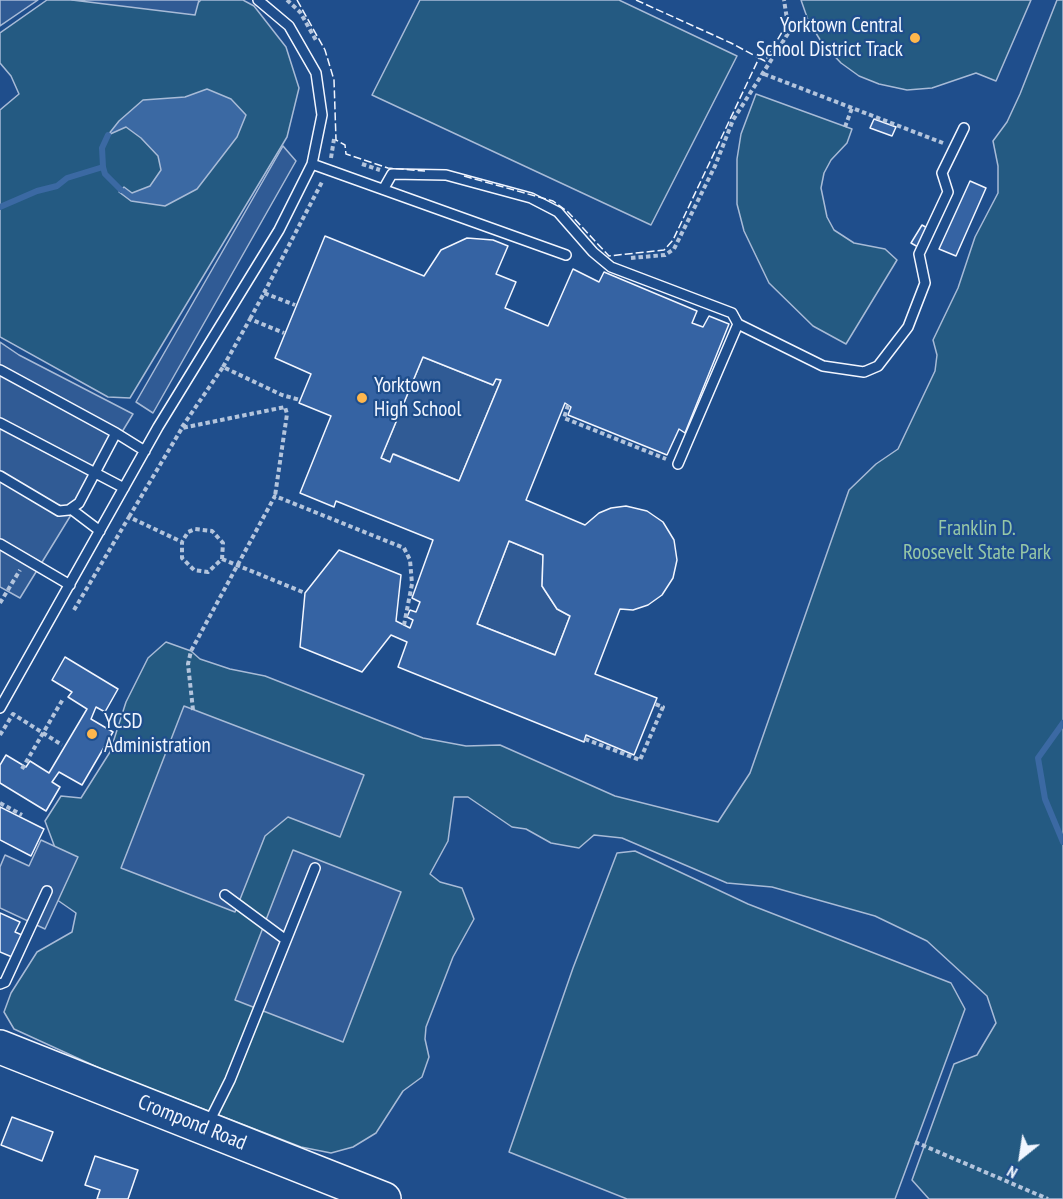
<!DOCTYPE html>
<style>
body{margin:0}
#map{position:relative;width:1063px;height:1199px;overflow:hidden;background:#1f4e8c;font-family:"PT Sans Narrow",sans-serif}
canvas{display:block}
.north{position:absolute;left:991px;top:1127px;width:60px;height:60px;-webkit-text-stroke:4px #1f4e8c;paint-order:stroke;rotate:210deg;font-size:16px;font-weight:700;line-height:24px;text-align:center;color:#f2f6ff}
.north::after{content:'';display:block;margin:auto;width:21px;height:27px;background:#f2f6ff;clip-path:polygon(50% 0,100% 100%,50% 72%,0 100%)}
</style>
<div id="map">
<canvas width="1063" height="1199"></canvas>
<div class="north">N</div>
</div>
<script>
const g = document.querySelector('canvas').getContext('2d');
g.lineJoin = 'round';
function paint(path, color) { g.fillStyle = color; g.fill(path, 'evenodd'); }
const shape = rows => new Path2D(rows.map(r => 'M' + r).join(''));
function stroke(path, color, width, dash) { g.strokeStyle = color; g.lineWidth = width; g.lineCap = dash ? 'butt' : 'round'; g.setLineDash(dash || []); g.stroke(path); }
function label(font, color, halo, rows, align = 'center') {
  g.font = font + ' "PT Sans Narrow",sans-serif'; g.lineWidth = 4.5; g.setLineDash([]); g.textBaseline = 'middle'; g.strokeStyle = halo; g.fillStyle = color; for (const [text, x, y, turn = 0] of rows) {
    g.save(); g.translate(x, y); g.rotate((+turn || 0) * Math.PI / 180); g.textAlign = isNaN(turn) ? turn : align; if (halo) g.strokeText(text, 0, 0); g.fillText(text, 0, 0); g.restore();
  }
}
const green = shape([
 [47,0,121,0,189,11,201,0,243,0,254,6,286,47,299,88,287,137,130,398,108,397,0,337,0,110,19,94,11,76,0,63,0,33,47,0],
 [420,0,619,0,737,56,651,225,372,95,420,0],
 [801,0,1031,0,996,81,976,73,932,88,907,90,879,84,859,76,841,63,822,43,808,20,801,0],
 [1057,0,1063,0,1063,1199,929,1199,912,1180,954,1064,977,1055,996,1023,987,996,927,941,875,916,772,887,727,883,622,838,594,835,579,848,551,843,526,829,512,827,468,797,454,797,448,841,430,874,440,882,462,888,474,919,453,957,426,1027,425,1039,429,1057,422,1077,403,1091,376,1133,353,1147,331,1153,301,1147,110,1073,14,1029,4,1012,11,993,37,952,72,932,76,913,53,897,60,861,45,821,61,796,81,798,110,752,126,702,148,658,166,642,191,651,200,659,230,669,265,676,423,738,466,746,500,745,615,796,718,822,750,773,849,490,876,464,898,449,935,371,937,355,933,340,958,288,975,237,998,193,998,166,993,141,1007,122,1020,94,1057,0],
 [756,94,852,129,847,143,831,160,824,173,821,188,827,217,834,230,854,243,885,249,897,260,846,344,813,326,769,283,744,231,737,204,737,159,741,134,756,94],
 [635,851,748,904,951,983,965,1009,895,1199,627,1199,509,1152,573,968,617,853,635,851]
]);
const parking = shape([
 [0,0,38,0,0,26,0,0],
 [72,0,199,0,195,15,72,0],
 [283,146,296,161,153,413,136,402,283,146],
 [0,342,19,355,133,414,20,598,0,587,0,342],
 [423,357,493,385,496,379,501,380,459,481,394,454,390,462,381,458,423,357],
 [509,541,543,555,542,586,557,609,570,616,555,655,477,624,509,541],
 [184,706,364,775,340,837,288,817,265,836,235,912,121,868,184,706],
 [41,840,78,857,45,929,0,908,0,867,5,855,29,866,41,840],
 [293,850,401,892,343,1042,235,1000,293,850]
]);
const water = shape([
 [207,89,231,99,246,115,237,137,197,189,165,206,131,201,119,192,124,187,132,193,150,186,161,170,158,156,141,138,126,127,108,135,119,121,143,100,185,97,207,89]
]);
const stream = shape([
 [108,135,102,148,103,167,105,174,121,190],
 [0,207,37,191,57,186,67,178,103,167],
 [1063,723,1038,758,1045,799,1063,842]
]);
const building = shape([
 [874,119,896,127,892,136,870,128,874,119],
 [970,181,986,188,956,256,939,249,970,181],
 [922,225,929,229,918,247,911,243,922,225],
 [325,236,424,276,441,250,467,238,493,240,508,246,496,274,516,282,505,308,548,326,573,269,599,282,604,272,697,311,692,323,703,327,709,316,729,324,685,433,679,429,667,455,568,415,571,407,565,403,526,500,585,525,599,513,611,508,626,506,647,511,663,522,674,540,677,560,673,578,662,595,648,605,633,610,620,609,595,674,657,698,634,755,586,735,584,742,398,667,407,642,391,635,362,672,300,647,305,593,339,550,401,575,396,621,410,628,413,620,407,617,410,610,416,612,420,602,412,598,433,540,336,501,334,507,300,493,331,416,299,403,311,374,275,358,325,236],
 [423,357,493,385,496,379,501,380,459,481,393,454,390,462,381,458,423,357],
 [509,541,543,555,542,586,557,609,570,616,555,655,477,624,509,541],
 [65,657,118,689,105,712,96,707,91,719,113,732,82,785,59,772,52,782,60,787,46,811,0,783,0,765,6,755,26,767,30,761,49,773,87,709,68,697,72,692,52,680,65,657],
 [0,807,44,829,31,856,0,840,0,807],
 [0,913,20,922,15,932,22,935,12,957,0,952,0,913],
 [12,1117,53,1132,42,1161,1,1145,12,1117],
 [95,1156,138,1170,128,1199,97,1199,100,1190,85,1185,95,1156]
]);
const path = shape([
 [287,0,300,12,317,42],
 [764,74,943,143],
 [845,127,852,108],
 [331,158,334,139],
 [362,164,380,170],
 [631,258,665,255,674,249,715,166,733,120,789,32,784,0],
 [264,293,322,182],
 [250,319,264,293,295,305],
 [223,367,250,319,284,333],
 [568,405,564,418,666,459],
 [182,427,223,367,282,395,300,400],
 [129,517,182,428,285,407,287,414,275,496],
 [222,559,305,593],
 [0,603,20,570],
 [74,610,129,517,182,542,182,558,194,570,208,572,222,559,223,543,212,531,195,529,188,532,182,542],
 [193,710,188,664,191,651,275,496,404,548,410,560,412,584,404,625],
 [0,735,13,714,62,745],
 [585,739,640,760,663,707,655,704],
 [22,769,63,699],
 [0,803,22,815],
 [915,1142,1048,1199]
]);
const lane = shape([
 [312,164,566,255],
 [384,188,392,174,446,175,531,198,558,212,593,252,611,267,732,313,738,324,823,366,864,372,878,366,908,327,925,283,919,254,948,192,942,173,964,128],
 [0,370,116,433,79,503,69,510,59,511,0,476],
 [0,423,124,488],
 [116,433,145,451],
 [678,464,738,324],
 [71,509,100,531],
 [0,544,70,585],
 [0,708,158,427,279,230,312,164,322,115,316,73,289,26,258,0],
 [225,895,286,940],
 [0,984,5,982,47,891],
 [208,1124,230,1080,315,868]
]);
const highway = shape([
 [0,1047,384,1199]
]);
const fence = shape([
 [297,0,325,50,334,80,336,140,345,145,346,154,388,168,425,171],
 [636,0,731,43,759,58],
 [464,176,553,201,568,212,609,256,664,250,673,240,759,58,765,61,782,32]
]);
const markers = [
 [915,38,6,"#ffb74d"],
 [362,398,6,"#ffb74d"],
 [92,734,6,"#ffb74d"]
];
const poiNames = [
 ["Yorktown Central",903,26,"right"],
 ["School District Track",903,50,"right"],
 ["Yorktown",374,386],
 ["High School",374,410],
 ["YCSD",104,722],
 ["Administration",104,746]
];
const parkNames = [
 ["Franklin D.",977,529],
 ["Roosevelt State Park",977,553]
];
const streetNames = [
 ["Crompond Road",192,1123,22]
];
paint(green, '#245a82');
stroke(green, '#a8bbd7', 1.5);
paint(parking, '#305b95');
stroke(parking, '#a8bbd7', 1.5);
paint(water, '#3b69a3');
stroke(water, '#a8bbd7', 1.5);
stroke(stream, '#3b69a3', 6);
paint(building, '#3563a3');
stroke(building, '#f2f6ff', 1.5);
stroke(lane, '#f2f6ff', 12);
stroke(highway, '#f2f6ff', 36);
stroke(path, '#b3c4dc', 4, [4.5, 3]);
stroke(lane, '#1f4e8c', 9);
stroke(highway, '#1f4e8c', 33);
stroke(fence, '#f2f6ff', 1.5, [8, 3]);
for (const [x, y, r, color] of markers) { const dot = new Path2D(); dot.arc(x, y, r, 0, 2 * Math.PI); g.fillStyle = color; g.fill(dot); stroke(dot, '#1f4e8c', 2); }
label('21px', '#f2f6ff', '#1f4e8c', poiNames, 'left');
label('21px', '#97c8a6', '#1f4e8c', parkNames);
label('21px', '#f2f6ff', '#1f4e8c', streetNames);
</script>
